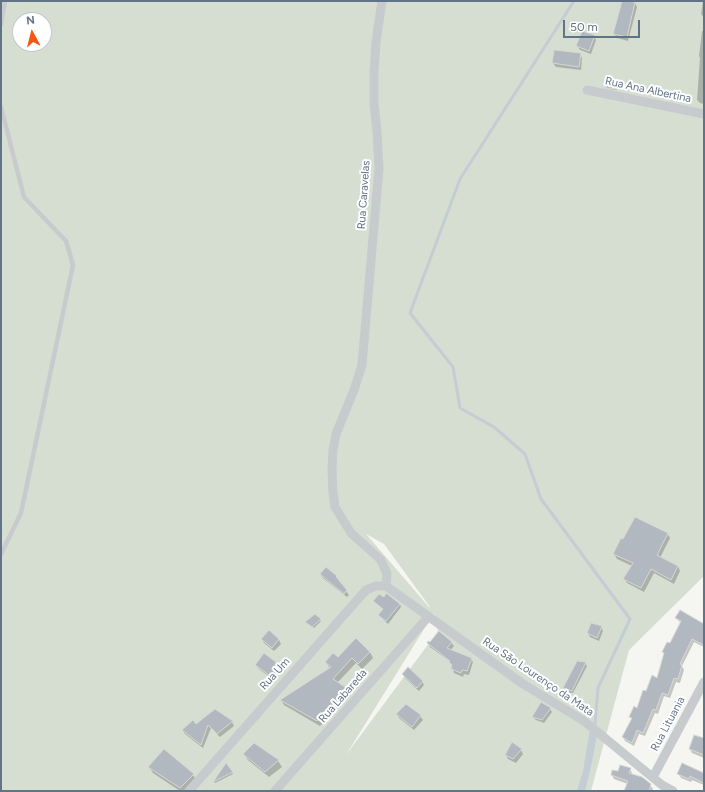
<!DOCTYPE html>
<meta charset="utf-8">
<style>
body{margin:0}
#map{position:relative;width:705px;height:792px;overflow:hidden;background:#f5f6f1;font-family:Figtree,sans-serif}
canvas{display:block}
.frame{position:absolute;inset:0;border:2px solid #617386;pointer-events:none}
.north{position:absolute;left:12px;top:12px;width:40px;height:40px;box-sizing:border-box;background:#fff;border:1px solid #c0c7cf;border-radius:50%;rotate:353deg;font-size:11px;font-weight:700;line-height:16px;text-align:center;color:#617386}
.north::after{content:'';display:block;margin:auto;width:14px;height:18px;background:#f55612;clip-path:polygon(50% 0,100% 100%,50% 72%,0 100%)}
.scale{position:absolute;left:563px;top:20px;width:77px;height:18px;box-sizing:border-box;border:2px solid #617386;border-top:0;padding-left:5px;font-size:12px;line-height:14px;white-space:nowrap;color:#617386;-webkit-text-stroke:3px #fff;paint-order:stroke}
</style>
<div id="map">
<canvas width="705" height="792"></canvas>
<div class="frame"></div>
<div class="north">N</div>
<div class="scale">50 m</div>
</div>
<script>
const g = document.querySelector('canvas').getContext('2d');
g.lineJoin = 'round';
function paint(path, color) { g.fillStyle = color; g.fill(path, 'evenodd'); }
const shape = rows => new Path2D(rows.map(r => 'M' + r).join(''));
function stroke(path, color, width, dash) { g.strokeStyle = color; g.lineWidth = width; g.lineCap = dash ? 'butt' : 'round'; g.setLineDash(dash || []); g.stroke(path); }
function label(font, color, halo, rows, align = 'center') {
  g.font = font + ' Figtree,sans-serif'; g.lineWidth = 4; g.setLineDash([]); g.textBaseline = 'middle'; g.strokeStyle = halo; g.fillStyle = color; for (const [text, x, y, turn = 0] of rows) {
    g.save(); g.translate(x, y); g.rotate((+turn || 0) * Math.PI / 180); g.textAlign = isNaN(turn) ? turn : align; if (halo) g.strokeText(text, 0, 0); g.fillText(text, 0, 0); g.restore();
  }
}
const green = shape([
 [1,1,704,1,704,576,629,650,591,791,1,791],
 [20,20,44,20,44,44,20,44],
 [366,534,384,544,430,607,429,607],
 [434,613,438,631,346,755]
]);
const water = shape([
 [590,729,597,734,592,762,585,791,577,791,583,771]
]);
const shadow = shape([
 [623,1,635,3,637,7,628,41,617,38,614,34],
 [703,1,704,1,704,18,701,14],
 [702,31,704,31,704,104,700,103,697,100,700,58,699,56],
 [594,36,596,40,591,54,580,50,577,46],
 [580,54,582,58,581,70,556,67,553,63],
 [617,80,617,90,608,89,607,87],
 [667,533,670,538,660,558,678,566,680,571,674,584,654,573,644,592,627,583,624,579,632,566,617,559,614,554,624,540],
 [321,575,336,576,339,580,338,581,349,595,347,597,323,578],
 [375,601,400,604,401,607,388,624,379,615,384,610],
 [680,611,703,623,704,621,704,647,694,642,682,666,684,670,680,683,676,682,670,698,664,696,658,714,655,713,645,736,639,734,634,746,625,741,623,737,632,720,630,717,638,709,646,692,658,679,670,644,681,623,676,618],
 [315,616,321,621,314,628,306,622],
 [601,627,603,631,599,641,590,637,588,633],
 [269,631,279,640,281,644,274,651,264,643,262,639],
 [451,642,454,646,450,651,471,659,473,662,469,675,464,674,463,677,454,673,451,662,430,647,428,643],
 [370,652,373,658,362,669,356,663,337,683,347,690,350,696,320,726,284,705,281,700,330,669,326,662,338,658],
 [277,663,279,667,274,680,259,669,256,665],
 [585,663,587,666,573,693,566,692,565,688],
 [403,674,422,681,424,685,419,691,405,678],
 [406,705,420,716,423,720,414,730,399,718,397,714],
 [550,709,552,712,544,723,536,720,533,717],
 [215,710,232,722,234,726,220,737,211,728,203,748,185,734,183,731,196,726],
 [704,740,704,758,692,753,690,749],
 [254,744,278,761,282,767,269,777,248,760,244,754],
 [164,750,193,775,197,781,187,791,180,791,153,773,149,767],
 [521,750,523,754,516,763,508,759,506,755],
 [226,764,233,774,215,783,214,782],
 [630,769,632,773,632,775,650,785,653,789,652,791,626,791,628,784,614,779,612,775],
 [704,771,704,785,692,780,691,782,681,778,679,774,703,774]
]);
const stream = shape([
 [574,1,460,179,410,313,453,367,460,408,494,427,525,454,541,499,630,619,598,688,595,724]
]);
const building = shape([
 [622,1,635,2,627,37,613,34,622,1],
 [582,31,595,35,589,51,576,46,582,31],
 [554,50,581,53,579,67,552,63,554,50],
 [606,79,617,79,617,89,606,88,606,79],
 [635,517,668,533,657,555,678,566,671,580,651,569,641,588,623,579,633,563,613,554,621,538,623,539,635,517],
 [326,567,337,576,336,577,347,590,344,594,320,574,326,567],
 [386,593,400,604,386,621,378,615,383,609,373,601,379,594,384,597,386,593],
 [680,610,704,624,704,645,692,639,680,664,682,665,678,679,674,678,668,695,662,693,656,710,653,709,643,733,637,730,632,743,622,737,632,718,629,717,634,706,637,708,643,690,646,691,652,675,657,678,664,653,662,652,667,642,670,643,681,621,675,618,680,610],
 [315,614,321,619,312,627,305,622,315,614],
 [591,623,602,626,597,638,587,633,591,623],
 [269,630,279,639,272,648,261,639,269,630],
 [439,631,452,642,447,648,472,658,467,671,462,670,461,673,451,669,452,665,449,662,450,661,427,643,428,641,430,642,439,631],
 [356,638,370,652,358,664,352,658,333,679,348,689,317,721,280,700,331,667,325,662,333,653,338,657,356,638],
 [264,653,277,663,272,677,255,665,264,653],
 [577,661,586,662,572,691,563,688,577,661],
 [408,667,423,681,417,688,402,674,408,667],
 [541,702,551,708,542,720,532,717,541,702],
 [406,704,421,715,412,727,396,714,406,704],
 [215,709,233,721,217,734,208,725,201,745,182,730,193,720,196,724,215,709],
 [694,735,704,738,704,755,689,749,694,735],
 [512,742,522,749,513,759,505,755,512,742],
 [254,743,279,760,265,772,243,754,254,743],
 [164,749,194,774,180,788,148,767,164,749],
 [226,763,233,772,213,782,226,763],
 [682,763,704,773,704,783,690,776,689,779,677,774,682,763],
 [620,765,631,768,629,773,642,777,651,784,649,791,624,791,628,781,611,775,612,770,618,771,620,765]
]);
const lane = shape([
 [1,24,5,1],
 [1,107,24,197,66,241,73,265,21,513,1,554]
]);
const street = shape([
 [382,1,376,42,374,72,374,103,377,132,379,168,362,365,354,390,336,434,333,450,332,471,333,493,335,507,351,533,381,560,387,574,386,586],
 [587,90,704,114],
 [386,586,523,684,584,721,662,785,673,791],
 [653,777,704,682],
 [189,791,366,590,376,586,386,586],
 [275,791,428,617]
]);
const streetNames = [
 ["Rua Ana Albertina",648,90,12],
 ["Rua Caravelas",364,195,-86],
 ["Rua Um",275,674,-48],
 ["Rua São Lourenço da Mata",538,677,34],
 ["Rua Labareda",343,696,-49],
 ["Rua Lituania",668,724,-62]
];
paint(green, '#d6ded2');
paint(water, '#c4cdd3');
paint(shadow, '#0003');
stroke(stream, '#c4cdd3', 3);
paint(building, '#b1b8bf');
stroke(building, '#d7d7d4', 1);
stroke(lane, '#c8cbce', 4.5);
stroke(street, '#c8cbce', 9);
label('11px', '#617386', '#fff', streetNames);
</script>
